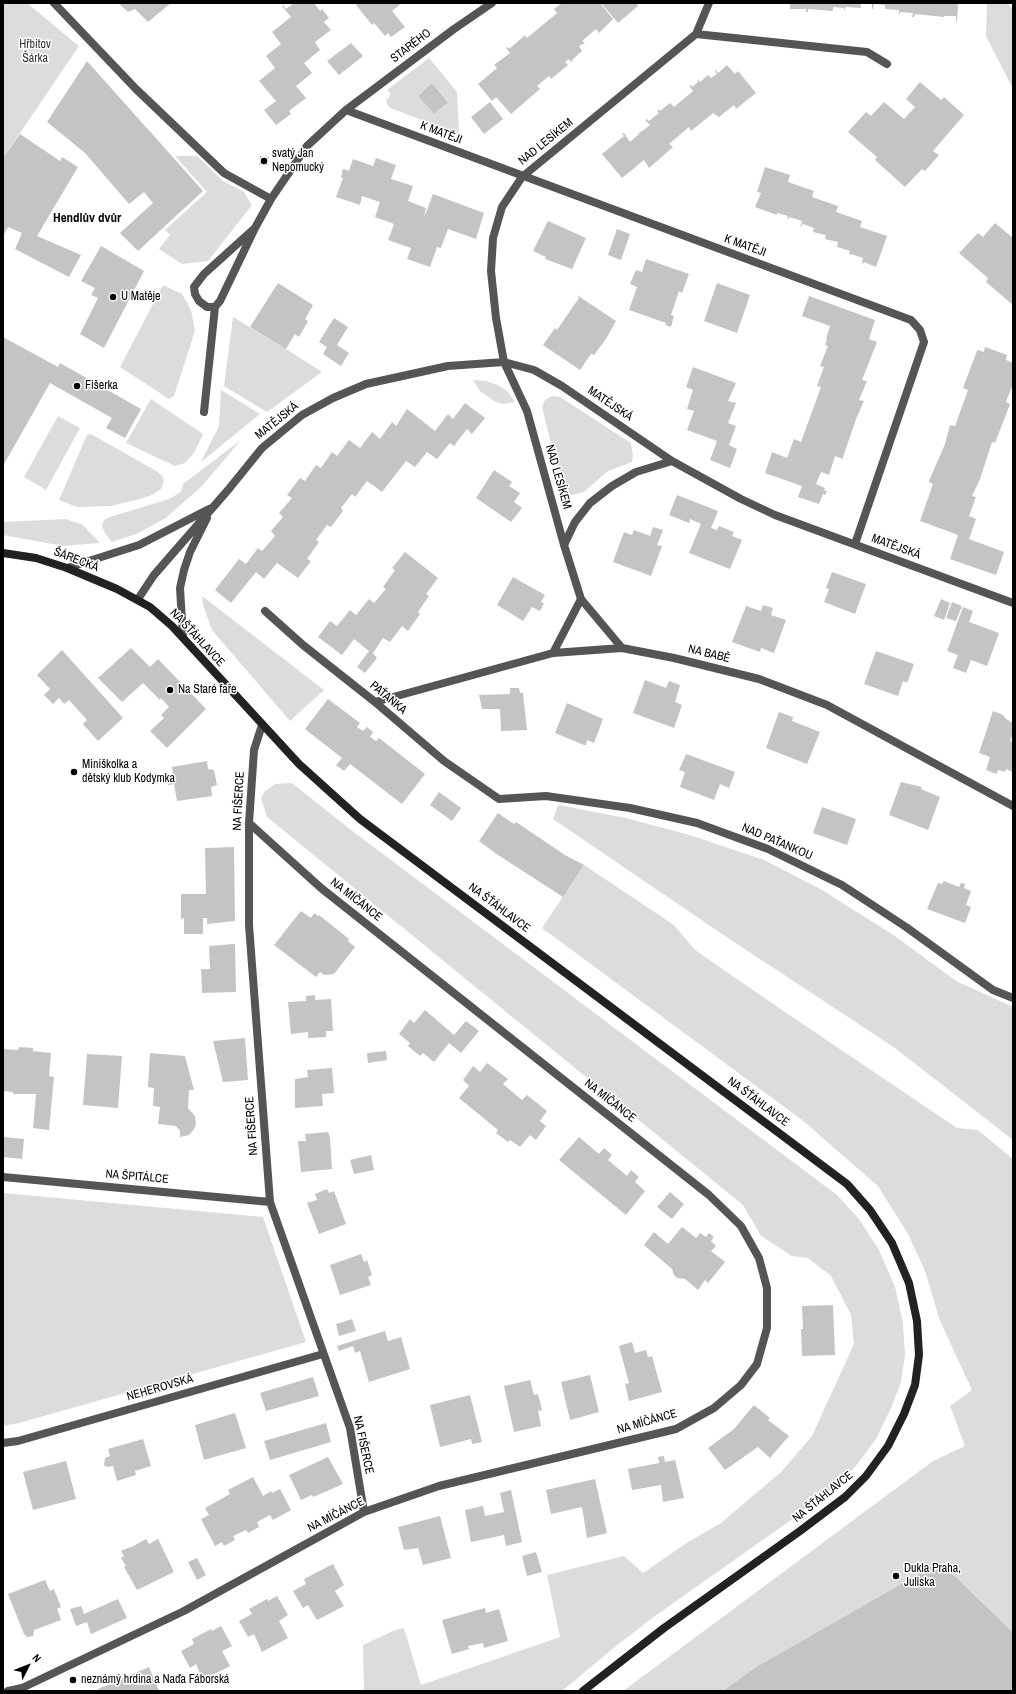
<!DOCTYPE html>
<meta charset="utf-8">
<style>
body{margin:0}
#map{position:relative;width:1016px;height:1694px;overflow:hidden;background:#fff;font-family:"Archivo Narrow",sans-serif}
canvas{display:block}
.frame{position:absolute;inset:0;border:4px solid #000;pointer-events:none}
.north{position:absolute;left:8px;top:1646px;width:40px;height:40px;-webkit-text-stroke:3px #fff;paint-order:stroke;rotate:48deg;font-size:11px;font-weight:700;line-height:16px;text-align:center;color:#000}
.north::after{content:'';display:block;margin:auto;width:14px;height:18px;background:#000;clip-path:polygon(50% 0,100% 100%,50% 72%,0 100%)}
</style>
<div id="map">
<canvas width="1016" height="1694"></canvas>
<div class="frame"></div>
<div class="north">N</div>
</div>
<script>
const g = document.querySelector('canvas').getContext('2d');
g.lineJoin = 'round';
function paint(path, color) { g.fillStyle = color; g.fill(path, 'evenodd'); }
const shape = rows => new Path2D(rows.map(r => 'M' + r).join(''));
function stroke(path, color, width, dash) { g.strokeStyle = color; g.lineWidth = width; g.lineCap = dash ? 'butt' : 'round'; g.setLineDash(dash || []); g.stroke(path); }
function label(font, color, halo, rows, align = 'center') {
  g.font = font + ' "Archivo Narrow",sans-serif'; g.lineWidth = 3; g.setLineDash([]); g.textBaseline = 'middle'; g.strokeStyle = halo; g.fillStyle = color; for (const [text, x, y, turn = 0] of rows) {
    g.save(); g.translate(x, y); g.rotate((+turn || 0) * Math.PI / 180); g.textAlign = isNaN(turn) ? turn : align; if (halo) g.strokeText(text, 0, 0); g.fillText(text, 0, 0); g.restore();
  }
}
const green = shape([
 [3,3,27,3,79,46,3,158],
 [987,3,1007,3,1013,9,1013,89,986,36],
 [429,58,457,92,459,134,390,108,387,104,386,101,391,94,387,90],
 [432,83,448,101,434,114,418,96],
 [175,156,197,156,223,181,244,192,252,205,208,261,182,264,159,249,170,235,165,230,207,192],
 [163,285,182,294,191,310,195,331,174,396,169,399,120,367],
 [233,317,286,349,322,372,267,412,224,386],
 [473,380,486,381,498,385,507,391,515,402,502,404,494,401,480,391],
 [221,390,260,414,201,462,219,426],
 [552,396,560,397,631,443,633,456,632,462,608,471,584,492,572,495,563,491,542,407,545,400],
 [151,399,203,434,194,453,185,463,175,466,126,443],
 [58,416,80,428,46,490,24,477],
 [91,434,158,472,163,477,164,482,161,489,152,495,140,499,111,506,77,507,59,500,87,435],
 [241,440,202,486,166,518,136,534,112,542,105,533,102,526,104,520,110,517,169,499,181,492,183,484],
 [66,519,83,525,100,543,63,546,3,535,3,522],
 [202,596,324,690,290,721,212,630,203,605],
 [292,783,351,830,837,1195,859,1219,879,1250,895,1287,903,1323,905,1355,901,1382,891,1408,876,1439,855,1467,835,1486,791,1520,655,1616,616,1646,562,1691,364,1691,363,1645,395,1630,404,1628,421,1685,560,1637,547,1575,624,1556,643,1573,688,1542,721,1523,781,1472,812,1436,854,1344,851,1315,831,1276,808,1258,792,1256,761,1236,743,1205,267,817,261,798,265,791,275,784],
 [558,805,626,818,693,836,764,860,822,890,895,936,956,981,1013,1007,1013,1140,895,1048,722,934,553,819],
 [584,865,674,925,695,950,779,1008,957,1128,978,1130,1013,1159,1013,1691,623,1691,933,1461,965,1446,950,1406,972,1390,940,1321,925,1271,908,1234,878,1186,802,1120,542,928],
 [3,1193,263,1217,306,1342,19,1423,3,1426]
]);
const building = shape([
 [118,3,171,3,148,22,135,9,128,12],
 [294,3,314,3,320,11,322,9,329,18,324,22,331,30,315,42,320,50,304,63,312,73,296,86,306,98,289,111,291,114,276,125,264,110,276,101,259,81,275,68,266,56,281,44,272,32,291,17,282,6,283,5,286,9],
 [359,3,402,3,392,11,405,27,391,37,388,33,385,36,374,23,372,25,356,5],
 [562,3,600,3,613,19,599,33,596,29,582,41,585,43,579,46,582,51,572,60,573,61,571,62,569,59,565,62,568,65,551,79,549,76,537,86,540,89,511,114,496,97,492,101,478,84,497,68,494,65,510,53,506,48,508,47,509,49,523,37,524,35,527,38,557,13,554,9],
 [601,3,636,3,638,6,618,23],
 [790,3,861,3,861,8,845,7,845,10,844,10,844,8,833,7,833,11,808,9,808,12,806,12,806,9,790,9],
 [872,3,958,3,957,21,956,21,956,16,944,16,944,17,915,14,914,17,912,17,913,13,900,12,900,14,899,14,899,10,885,9,885,5,874,4,873,9,872,9],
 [351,43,363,56,339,75,327,61],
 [87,61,203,191,138,251,120,233,153,203,144,192,129,204,85,153,47,122],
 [727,65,735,74,738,71,756,93,736,109,734,105,719,117,713,113,691,131,689,127,669,144,673,147,649,168,644,160,622,178,602,154,624,136,622,134,624,133,630,142,640,133,638,132,641,132,650,125,645,120,647,119,649,121,659,113,657,111,659,109,660,111,670,103,674,107,693,91,689,86,691,85,692,87,698,82,698,79,700,82,708,75,711,78,717,74,715,71,716,70,718,73],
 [920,82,941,100,944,97,964,115,933,151,939,155,925,171,922,169,905,187,875,160,877,157,848,132,866,112,871,116,884,102,904,119,915,107,906,99],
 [432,83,448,102,434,114,418,96],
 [490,102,503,119,484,134,471,117],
 [20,134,60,161,62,157,78,167,37,236,81,255,69,277,15,249,22,233,8,227,3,236,3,158],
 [260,156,269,157,268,165,259,165],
 [376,158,396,165,391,179,413,186,408,201,426,208,424,218,433,194,484,213,476,239,448,229,441,248,437,247,430,267,407,259,411,248,388,240,394,224,375,217,380,202,362,196,360,205,336,197,343,178,341,178,343,169,349,171,353,159,373,166],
 [765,167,790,175,788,182,814,191,812,197,838,206,836,212,862,221,860,227,887,236,876,267,864,262,863,264,862,263,863,258,851,254,851,255,849,254,850,251,837,247,838,242,825,239,826,235,813,232,814,228,803,224,800,228,802,221,789,217,789,219,787,218,788,216,777,213,777,215,755,207,761,193,757,192],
 [548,221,586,238,572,269,545,259,546,257,533,251],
 [995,223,1013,238,1013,305,986,282,988,278,959,253,978,233,983,237],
 [617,229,630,234,621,260,608,255],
 [101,246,144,271,104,348,80,334,98,298,91,295,95,288,81,281],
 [646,259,689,274,682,293,679,291,671,315,674,316,671,327,665,325,666,323,629,310,637,287,630,284,636,270,642,272],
 [278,283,313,305,305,319,308,321,299,337,295,334,286,349,250,327],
 [717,283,750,295,737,333,704,321],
 [577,295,616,321,606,339,594,355,591,354,580,370,543,345,555,328,557,330,579,298],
 [809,296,875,320,869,339,877,342,862,380,867,381,859,400,864,401,856,419,843,457,843,459,835,456,829,475,821,472,816,484,825,488,824,490,827,491,825,495,823,494,819,504,798,497,802,486,765,473,772,452,787,458,794,439,801,442,821,387,817,386,824,367,820,366,828,346,825,345,827,340,826,339,830,326,802,316],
 [334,318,348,327,337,345,349,353,341,366,323,354,327,347,319,342],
 [3,337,58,367,60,363,141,409,125,438,106,428,112,418,50,383,3,466],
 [985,347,1007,355,1006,360,1013,363,1013,384,1006,402,1010,404,995,443,992,442,980,479,972,496,976,497,969,516,976,519,969,539,1004,552,996,575,950,559,958,535,920,521,933,484,929,482,929,481,945,444,950,425,955,426,968,390,963,388,977,351,977,350,984,352],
 [693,367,736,383,728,401,736,403,728,423,736,426,729,445,737,449,730,468,710,460,717,441,687,430,694,411,687,409,693,390,686,387],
 [465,403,485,418,472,434,467,429,454,446,450,443,437,459,427,452,415,467,406,461,382,492,367,481,355,497,352,494,341,508,343,511,331,527,327,525,316,540,319,542,307,559,311,561,298,578,277,563,264,579,256,572,231,603,215,590,239,559,246,564,258,548,262,551,275,536,271,531,283,517,279,513,292,498,287,495,300,478,305,481,316,465,321,468,332,452,337,456,349,440,360,448,372,432,380,439,392,422,396,426,407,409,435,431,448,414,453,419],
 [494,470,512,482,509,486,520,493,514,502,522,508,511,522,476,498],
 [677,495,718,511,711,528,717,530,719,526,734,532,732,536,742,540,730,569,689,553,701,524,690,519,689,523,669,515],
 [653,527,663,530,657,545,662,546,651,576,613,562,624,532,632,535,634,530,650,536],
 [405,552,438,578,426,594,429,596,418,612,420,614,408,631,402,626,390,642,383,638,373,653,377,658,365,673,357,667,369,651,354,639,342,655,318,637,330,621,337,626,350,610,356,615,369,599,374,603,386,589,383,587,395,570,392,568],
 [832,572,866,584,855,614,824,602,829,589,826,588],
 [513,577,545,595,541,602,544,603,540,611,532,607,523,621,497,605],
 [941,599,950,603,944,620,934,616],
 [952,602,962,606,956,621,946,618],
 [763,605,773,608,771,615,786,620,774,653,761,648,760,652,732,642,746,606,761,611],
 [963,607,973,611,969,622,999,633,987,666,971,660,966,673,953,668,958,655,947,651],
 [131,648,150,667,158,659,206,709,167,748,150,731,164,718,161,715,169,707,161,698,160,700,143,683,122,702,98,678],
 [62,650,123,718,98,741,83,724,87,720,69,700,64,704,59,698,53,704,44,695,50,689,37,675],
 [876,651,914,664,907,683,903,681,898,696,864,684],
 [645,680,666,688,669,681,680,685,675,702,682,705,674,728,633,713],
 [510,688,519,688,520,693,523,693,527,730,501,731,500,709,482,709,479,695,510,694],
 [328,699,360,723,357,727,363,731,367,727,373,732,370,737,376,741,379,738,425,774,402,804,350,764,344,771,336,765,342,758,305,729],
 [567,703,603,719,594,743,587,740,586,745,584,745,555,733],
 [993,711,1003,715,1006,719,1013,723,1013,733,1010,741,1013,742,1013,772,1006,769,1005,772,998,770,997,774,986,770,990,757,979,753],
 [779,712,793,717,792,721,820,732,807,764,766,748],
 [686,754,735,772,729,788,720,784,714,800,680,787,685,772,679,770],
 [207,761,208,769,214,770,217,785,211,787,212,796,177,801,174,784,168,785,166,775,173,774,172,767],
 [901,782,922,787,921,789,940,797,928,830,889,815],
 [439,792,461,808,452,821,430,805],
 [822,807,856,819,847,845,813,833],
 [498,813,514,824,516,822,565,855,584,865,563,897,495,853,479,841],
 [234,847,235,921,207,924,207,918,203,918,203,934,184,934,184,918,181,919,181,894,206,894,205,848],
 [944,881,959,887,961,883,965,884,964,888,971,891,966,905,971,907,965,923,927,909,938,883,942,884],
 [301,911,311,918,314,913,318,916,319,915,349,939,348,941,355,947,334,974,324,975,320,972,316,977,274,945],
 [235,944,236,992,202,993,201,969,210,969,209,946],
 [315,995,315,1000,331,999,333,1031,326,1031,326,1037,308,1038,308,1032,291,1034,288,1002,306,1001,306,996],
 [425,1010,454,1035,466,1021,479,1031,461,1053,449,1043,434,1062,423,1053,420,1056,408,1046,410,1043,399,1034,410,1019,414,1023],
 [245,1038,248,1080,223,1082,213,1041],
 [19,1047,33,1048,33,1051,51,1053,49,1076,54,1077,49,1130,33,1128,36,1094,13,1094,13,1092,3,1091,4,1074,3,1074,3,1049,18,1050],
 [386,1051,387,1060,368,1063,367,1053],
 [150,1053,185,1056,194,1090,189,1090,188,1108,195,1116,196,1124,194,1129,189,1135,180,1137,180,1131,176,1126,158,1124,160,1107,153,1106,154,1088,148,1087],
 [87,1054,122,1056,118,1108,83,1105],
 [487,1063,508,1079,503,1084,522,1100,527,1095,547,1111,540,1121,546,1126,536,1140,530,1135,520,1147,510,1140,508,1142,496,1133,498,1130,459,1098,469,1086,463,1080,473,1066,480,1072],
 [332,1068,334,1093,322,1094,323,1106,295,1108,295,1079,308,1077,307,1070],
 [328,1132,330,1137,332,1169,301,1172,298,1141,306,1141,305,1134],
 [4,1137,24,1139,22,1159,3,1157],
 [579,1137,599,1154,604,1148,612,1155,608,1160,627,1176,631,1170,639,1177,635,1182,645,1191,626,1215,559,1160],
 [371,1155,374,1170,354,1174,350,1160],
 [327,1189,329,1193,334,1191,346,1224,319,1234,307,1203,317,1200,315,1194],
 [670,1192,684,1204,672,1219,657,1207],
 [682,1227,696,1238,700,1233,706,1237,709,1233,714,1237,711,1241,716,1246,711,1251,725,1262,708,1283,705,1280,698,1290,685,1279,677,1278,674,1275,672,1269,644,1245,654,1232,668,1244],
 [361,1254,364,1262,367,1260,372,1275,368,1277,371,1285,340,1295,330,1265],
 [833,1305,835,1355,802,1356,801,1329,803,1329,802,1306],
 [352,1319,356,1331,339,1336,336,1324],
 [385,1331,388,1341,401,1337,410,1369,369,1382,360,1351,355,1353,353,1346,339,1351,337,1346],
 [632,1342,635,1353,646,1350,648,1357,652,1356,662,1392,629,1401,625,1384,629,1383,619,1346],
 [590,1375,599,1412,570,1420,561,1382],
 [313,1377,319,1396,266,1411,260,1393],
 [530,1380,534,1395,538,1394,542,1410,538,1411,541,1426,514,1432,504,1386],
 [470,1395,482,1442,472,1444,471,1439,440,1447,430,1405],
 [754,1405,770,1418,768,1420,789,1436,770,1458,758,1447,725,1470,708,1448,734,1429],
 [235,1413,246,1448,204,1460,195,1425],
 [326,1423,331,1442,270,1460,264,1441],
 [143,1439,151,1466,135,1471,136,1475,117,1481,113,1466,107,1467,104,1465,105,1458,110,1456,108,1449],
 [664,1456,665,1462,675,1460,684,1498,663,1502,661,1485,632,1490,628,1469,659,1463,658,1457],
 [328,1457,343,1484,313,1497,312,1495,301,1500,289,1475],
 [66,1461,76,1499,33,1510,23,1472],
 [253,1477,263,1496,271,1491,272,1493,280,1489,291,1510,273,1520,270,1515,257,1522,259,1527,248,1533,246,1530,233,1536,235,1540,224,1546,222,1542,215,1546,201,1519,209,1515,205,1508,230,1494,228,1490],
 [595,1479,607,1533,587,1538,582,1507,551,1514,546,1490],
 [511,1490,522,1542,506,1546,504,1535,471,1542,465,1510,483,1506,485,1516,504,1512,500,1493],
 [440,1516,451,1558,423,1565,418,1548,404,1550,398,1527],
 [146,1539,149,1544,158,1539,174,1572,137,1590,124,1567,126,1566,121,1558,124,1556,121,1551,130,1547,130,1548],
 [536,1552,542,1572,527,1576,522,1556],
 [197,1558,206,1575,197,1580,188,1562],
 [940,1562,1013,1633,1013,1691,723,1691,755,1668],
 [333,1564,344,1585,335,1591,344,1606,317,1620,308,1605,303,1608,293,1591,306,1584,304,1579],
 [45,1580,50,1591,54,1589,61,1607,57,1609,61,1620,34,1630,33,1636,27,1637,24,1634,8,1594],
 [277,1596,288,1615,279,1621,288,1638,262,1652,254,1634,248,1637,239,1621,252,1614,249,1609,267,1599,268,1601],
 [118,1599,127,1618,91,1634,87,1622,76,1626,70,1609,81,1606,84,1614],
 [485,1608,486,1613,499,1609,508,1641,484,1648,483,1643,468,1646,469,1649,452,1654,442,1620],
 [221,1626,232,1646,222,1651,230,1666,203,1680,196,1664,190,1668,181,1651,194,1644,192,1639,211,1629,212,1631],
 [149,1667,159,1691,99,1691,98,1689]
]);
const street = shape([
 [54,3,136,89,224,173,271,199],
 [696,34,709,3],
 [346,110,911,320,920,330,924,342,855,544],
 [255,228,204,274,194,287,195,294,199,301,207,307,215,307,220,301,255,228,271,199,307,146,346,110,454,29,492,3],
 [204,412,215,307],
 [564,545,575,522,590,503,612,486,636,472,672,461],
 [67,568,139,545,209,509],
 [138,599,154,575,228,490,262,448,302,415,333,398,366,384,448,366,504,362,534,370,562,386,672,461,741,499,775,515,1013,603],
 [265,611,303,645,375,702,444,761,499,799,546,796,630,808,697,823,768,849,842,885,906,927,993,990,1013,998],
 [183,637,180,588,184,570,190,552,207,518],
 [622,648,581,599,564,545,527,411,504,362,496,318,491,271,493,238,502,207,522,177,696,34,867,52,887,64],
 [553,653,581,599],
 [375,702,553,653,622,648,674,658,759,679,827,705,1013,806],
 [262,725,254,750,249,823,249,925,270,1202,350,1428,364,1512],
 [3,1177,270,1202],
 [3,1443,18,1441,323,1354],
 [8,1691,22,1688,184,1611,364,1512,439,1486,676,1429,714,1408,741,1385,757,1364,767,1328,767,1288,759,1258,741,1226,709,1195,321,888,249,823]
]);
const secondary = shape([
 [3,553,36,558,67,568,117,589,150,607,172,626,299,764,360,819,847,1184,870,1210,892,1243,909,1283,917,1321,919,1355,915,1385,904,1414,888,1446,866,1476,845,1497,800,1531,664,1628,583,1691]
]);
const markers = [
 [264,161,4,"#000"],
 [113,297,4,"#000"],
 [77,386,4,"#000"],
 [170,690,4,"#000"],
 [74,772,4,"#000"],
 [896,1576,4,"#000"],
 [73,1680,4,"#000"]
];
const parkNames = [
 ["Hřbitov",35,45],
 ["Šárka",35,59]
];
const streetNames = [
 ["STARÉHO",411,46,-37],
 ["K MATĚJI",441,133,21],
 ["NAD LESÍKEM",546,142,-39],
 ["K MATĚJI",745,246,20],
 ["MATĚJSKÁ",610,404,34],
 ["MATĚJSKÁ",277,421,-39],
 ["NAD LESÍKEM",558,477,74],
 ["MATĚJSKÁ",896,547,20],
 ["ŠÁRECKÁ",76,560,21],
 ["NA ŠŤÁHLAVCE",197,638,47],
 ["NA BABĚ",709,654,14],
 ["PAŤANKA",388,698,40],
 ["NA FIŠERCE",239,801,-87],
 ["NAD PAŤANKOU",777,842,23],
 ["NA MÍČÁNCE",356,900,38],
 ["NA ŠŤÁHLAVCE",499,908,37],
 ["NA MÍČÁNCE",610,1101,38],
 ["NA ŠŤÁHLAVCE",758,1102,37],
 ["NA FIŠERCE",252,1126,-94],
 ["NA ŠPITÁLCE",137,1177,5],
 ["NEHEROVSKÁ",160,1388,-16],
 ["NA MÍČÁNCE",647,1422,-16],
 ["NA FIŠERCE",363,1445,78],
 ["NA ŠŤÁHLAVCE",823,1497,-39],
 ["NA MÍČÁNCE",336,1515,-27]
];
const poiNames = [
 ["svatý Jan",272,154],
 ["Nepomucký",272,168],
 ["U Matěje",121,297],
 ["Fišerka",85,386],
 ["Na Staré faře",178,690],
 ["Miniškolka a",82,765],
 ["dětský klub Kodymka",82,779],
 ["Dukla Praha,",904,1569],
 ["Juliska",904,1583],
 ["neznámý hrdina a Naďa Fáborská",81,1680]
];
const neighbourhoodNames = [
 ["Hendlův dvůr",87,219]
];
paint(green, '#dcdcdc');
paint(building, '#c4c4c4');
stroke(street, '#555', 8);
stroke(secondary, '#222', 8);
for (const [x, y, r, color] of markers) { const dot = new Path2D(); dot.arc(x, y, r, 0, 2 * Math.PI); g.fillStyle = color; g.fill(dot); stroke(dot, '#fff', 1.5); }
label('12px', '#333', '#fff', parkNames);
label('12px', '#000', '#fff', streetNames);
label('12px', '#000', '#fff', poiNames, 'left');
label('bold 13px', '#000', '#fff', neighbourhoodNames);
</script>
